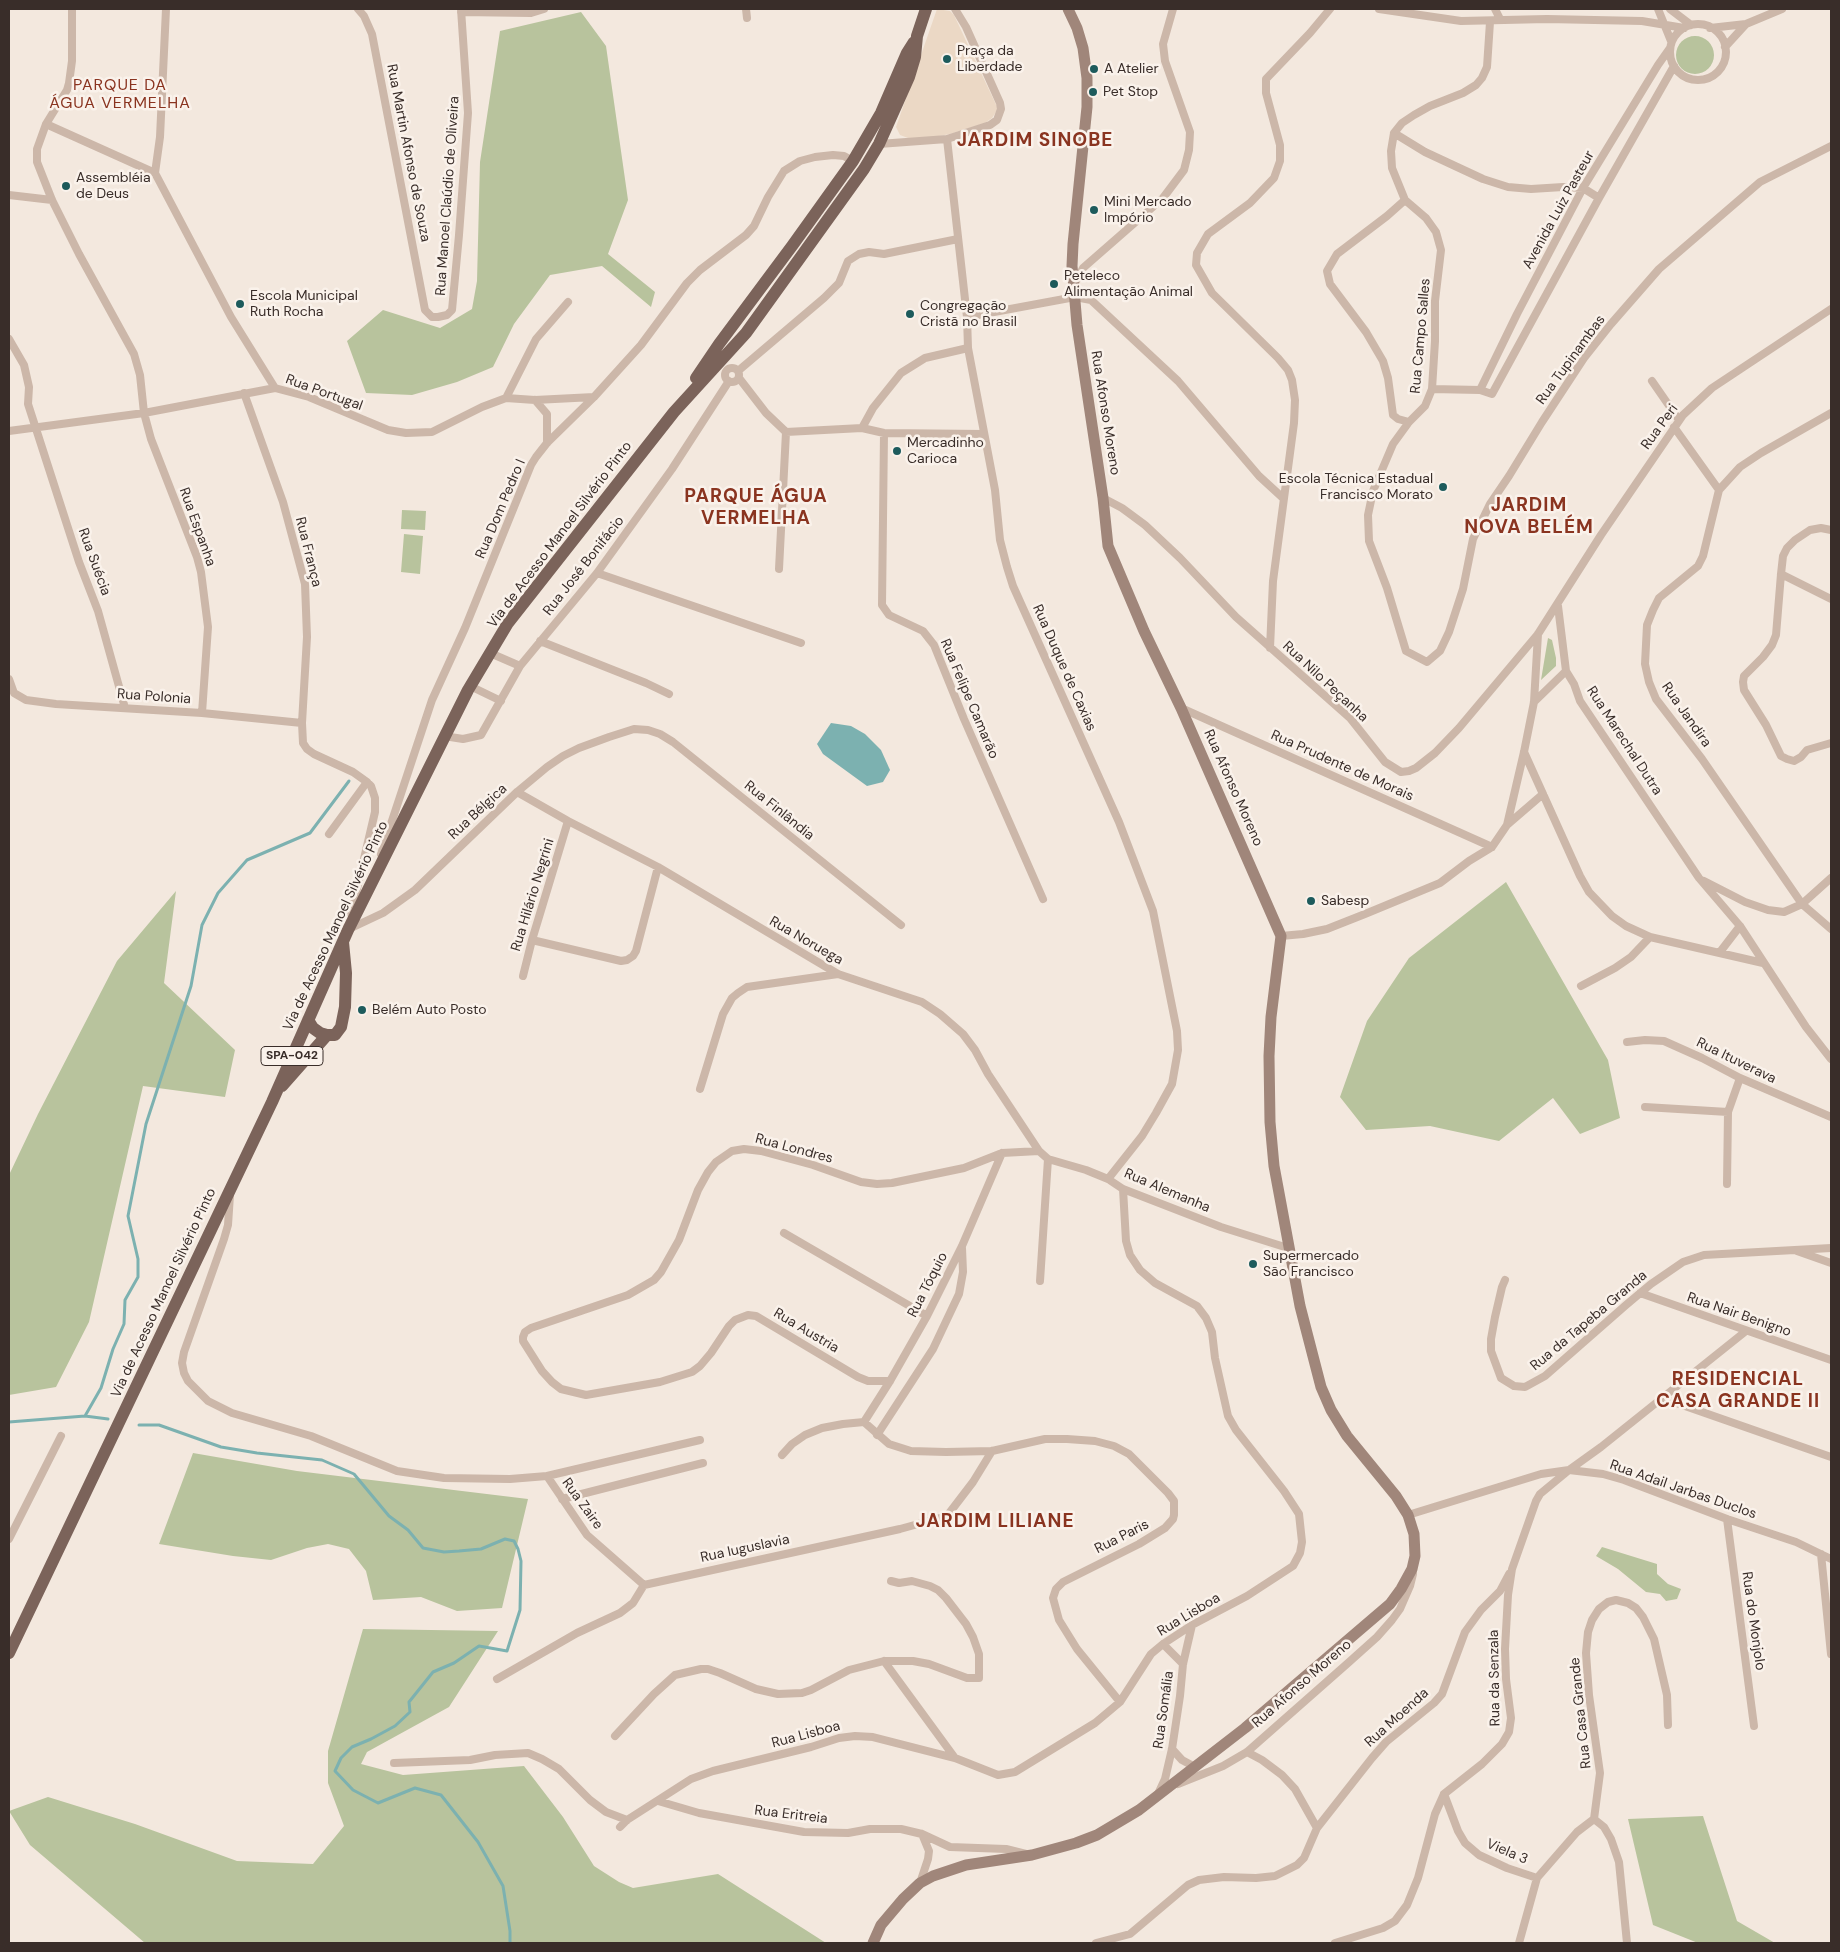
<!DOCTYPE html>
<meta charset="utf-8">
<style>
body{margin:0}
#map{position:relative;width:1840px;height:1952px;overflow:hidden;background:#f3e8de;font-family:"DM Sans",sans-serif}
canvas{display:block}
.frame{position:absolute;inset:0;border:10px solid #392d29;pointer-events:none}
</style>
<div id="map">
<canvas width="1840" height="1952"></canvas>
<div class="frame"></div>
</div>
<script>
const g = document.querySelector('canvas').getContext('2d');
g.lineJoin = 'round';
function paint(path, color) { g.fillStyle = color; g.fill(path, 'evenodd'); }
const shape = rows => new Path2D(rows.map(r => 'M' + r).join(''));
function stroke(path, color, width, dash) { g.strokeStyle = color; g.lineWidth = width; g.lineCap = dash ? 'butt' : 'round'; g.setLineDash(dash || []); g.stroke(path); }
function label(font, color, halo, rows, align = 'center') {
  g.font = font + ' "DM Sans",sans-serif'; g.lineWidth = 5; g.setLineDash([]); g.textBaseline = 'middle'; g.strokeStyle = halo; g.fillStyle = color; for (const [text, x, y, turn = 0] of rows) {
    g.save(); g.translate(x, y); g.rotate((+turn || 0) * Math.PI / 180); g.textAlign = isNaN(turn) ? turn : align; if (halo) g.strokeText(text, 0, 0); g.fillText(text, 0, 0); g.restore();
  }
}
const green = shape([
 [581,12,606,46,628,200,608,254,655,292,651,307,602,266,550,275,514,324,493,367,457,382,412,395,366,393,347,341,383,310,440,328,472,309,477,281,480,162,500,31],
 '1676 55a19 19 0 1 1 38 0a19 19 0 1 1-38 0Z',
 [402,510,426,511,425,530,401,529],
 [404,534,423,536,420,574,401,572],
 [1548,638,1552,640,1556,658,1556,666,1541,680],
 [1506,882,1608,1060,1620,1118,1580,1134,1553,1098,1499,1141,1430,1126,1366,1130,1340,1097,1367,1021,1409,958],
 [176,891,164,983,235,1050,225,1097,143,1086,89,1322,56,1387,9,1395,9,1175,38,1114,117,961],
 [193,1453,297,1471,528,1499,502,1608,457,1611,421,1597,373,1600,366,1571,349,1549,328,1544,307,1548,271,1560,233,1556,159,1544],
 [1602,1547,1657,1564,1657,1574,1668,1584,1681,1589,1677,1599,1666,1601,1660,1594,1646,1592,1618,1569,1596,1556],
 [363,1629,498,1631,449,1707,367,1752,361,1764,403,1775,524,1766,563,1817,594,1866,619,1882,633,1888,718,1874,826,1943,145,1943,30,1845,9,1811,48,1797,135,1824,237,1861,313,1864,344,1826,328,1783,328,1751],
 [1703,1816,1737,1921,1775,1943,1698,1943,1653,1925,1628,1819]
]);
const plaza = shape([
 [937,9,950,11,954,15,998,109,992,118,985,123,950,134,928,138,908,138,900,135,896,127]
]);
const water = shape([
 [831,723,851,726,865,734,881,750,890,770,883,782,867,786,823,754,817,744]
]);
const stream = shape([
 [85,1416,101,1388,113,1349,124,1324,125,1300,138,1277,138,1259,128,1216,146,1124,191,986,202,925,218,893,247,860,310,833,349,781],
 [9,1422,85,1416,108,1419],
 [139,1425,159,1425,221,1447,257,1453,322,1460,354,1474,389,1516,408,1530,423,1548,444,1552,459,1551,481,1549,505,1539,514,1541,518,1549,521,1561,520,1610,507,1651,479,1646,454,1663,433,1672,409,1702,410,1712,395,1726,371,1739,352,1747,341,1758,335,1771,353,1790,378,1803,415,1788,441,1795,478,1842,503,1886,510,1931,510,1943]
]);
const street = shape([
 [72,9,72,61,69,83,67,90,46,124,37,149,37,162,52,200,79,254,134,354,140,375,144,413,151,439,197,557,201,572,208,627,202,713],
 [166,9,160,137,155,173,231,317,275,388],
 [358,9,364,16,372,34,425,310,432,317,438,317,447,315,452,310,459,235,468,113,461,9],
 [746,9,747,18],
 [1379,9,1461,21,1547,19,1642,21,1684,28],
 [1495,9,1500,19],
 [1658,9,1671,41],
 [1670,9,1691,25],
 [461,12,531,13,544,9],
 '1670 52a28 28 0 1 1 56 0a28 28 0 1 1-56 0Z',
 [1710,28,1746,24,1782,9],
 [1725,47,1746,24],
 [46,124,155,173],
 [1394,133,1425,152,1483,179,1508,187,1531,189,1563,187,1583,188,1599,198],
 [947,139,967,317,968,348,995,490,1000,540,1007,567,1013,586,1119,822,1153,911,1177,1031,1178,1050,1172,1084,1156,1113,1142,1136,1108,1179],
 [879,144,947,139,990,125,997,120,1001,109,1000,103,966,27,955,9],
 [9,195,52,200],
 [1405,200,1426,218,1436,232,1441,250,1435,301,1435,341,1432,389,1425,406,1409,422,1393,444,1373,491,1368,515,1369,541,1387,588,1406,651,1427,662,1440,651,1449,632,1463,589,1473,539,1490,504,1509,476,1542,422,1584,358,1611,324,1659,269,1760,182,1831,146],
 [1405,200,1387,216,1337,254,1327,271,1330,284,1366,332,1383,361,1388,378,1393,415,1398,419,1409,422],
 [1405,200,1392,168,1391,151,1394,133,1402,123,1414,115,1430,106,1463,93,1476,85,1482,78,1487,67,1490,22],
 [1074,285,1083,268,1163,198,1184,170,1189,150,1190,132,1165,61,1163,44,1173,9],
 [967,317,1075,297,1091,300,1178,381,1259,476,1283,498],
 [9,339,24,365,29,387,28,404,79,562,98,611,125,708],
 '725 375a7 7 0 1 1 14 0a7 7 0 1 1-14 0Z',
 [738,371,824,298,839,283,848,261,859,254,869,252,884,254,958,239],
 [739,378,766,413,786,432,862,428,884,433,984,434],
 [1652,381,1679,420],
 [1432,389,1480,390,1492,394,1599,198,1674,66],
 [1480,390,1517,314,1583,188,1658,65,1670,48],
 [244,393,283,502,305,584,307,637,302,723,303,743,307,749,314,754,353,772,367,782,371,786,375,798,375,812,351,914],
 [506,398,536,339,568,302],
 [535,400,547,414,547,443],
 [1831,413,1761,453,1740,467,1719,490,1703,556,1698,566,1659,598,1653,610,1647,625,1645,664,1649,682,1656,699,1702,759,1802,904,1831,929],
 [1674,427,1719,490],
 [862,428,873,408,901,373,925,358,968,348],
 [9,431,144,413,275,388,309,397,388,430,406,433,432,432,482,407,506,398,535,400,594,397],
 [884,433,882,605,889,615,923,631,934,645,964,719,1043,899],
 [1103,498,1122,508,1145,525,1180,558,1236,617,1350,718,1385,762,1401,772,1409,771,1416,768,1435,753,1459,728,1538,634,1601,535,1683,415,1712,388,1831,309],
 [1831,530,1821,528,1810,530,1795,540,1787,548,1783,556,1781,574,1776,635,1772,645,1763,657,1744,676,1743,682,1744,690,1766,725,1781,756,1787,759,1794,761,1801,757,1807,750,1831,743],
 [779,569,786,432],
 [597,573,801,643],
 [1781,574,1831,599],
 [1558,606,1566,671,1574,684,1580,701,1699,878,1740,926,1806,1027,1831,1059],
 [540,641,646,683,669,694],
 [1270,648,1273,581,1294,423,1295,400,1292,380,1288,370,1278,358,1212,293,1196,265,1197,253,1208,234,1250,203,1274,178,1280,161,1280,145,1266,93,1266,79,1310,33,1330,9],
 [490,653,520,666],
 [9,679,14,693,26,700,56,704,202,713,302,723],
 [470,686,501,701],
 [1534,702,1566,671],
 [1181,708,1492,847],
 [444,736,463,739,481,735,520,666,597,573,672,469,729,381],
 [1524,752,1580,876,1589,892,1612,916,1626,926,1650,937,1763,963],
 [517,792,568,821,658,867,838,974,922,1002,940,1014,963,1034,975,1050,988,1074,1039,1151,1048,1159,1086,1170,1108,1179,1123,1189,1221,1227,1288,1248],
 [1507,825,1543,794],
 [329,834,367,782],
 [381,854,432,700,465,628,531,465,536,457,547,443,594,397,641,345,687,283,700,270,746,235,754,226,768,197,784,171,800,161,815,157,833,155,844,156,853,161],
 [1704,881,1745,902,1768,910,1784,912,1802,904,1831,878],
 [349,929,383,913,415,890,517,792,547,767,563,756,579,748,609,737,634,729,648,730,660,734,673,742,901,925],
 [1281,936,1303,934,1327,929,1365,914,1440,883,1469,861,1492,847,1507,825,1524,752,1534,702,1538,634],
 [532,940,621,961,627,960,633,956,636,951,658,867],
 [1720,952,1740,926],
 [523,976,532,940,568,821],
 [1581,986,1615,968,1631,957,1650,937],
 [1627,1042,1645,1040,1664,1041,1702,1058,1740,1078,1831,1117],
 [700,1089,723,1014,732,998,738,993,747,987,838,974],
 [1645,1107,1728,1112],
 [1727,1184,1728,1112,1740,1078],
 [230,1195,228,1225,224,1239,184,1352,182,1363,184,1373,188,1381,208,1401,232,1413,311,1436,397,1471,444,1478,510,1479,547,1476,700,1440],
 [784,1233,927,1316],
 [1797,1251,1831,1263],
 [1505,1280,1502,1287,1495,1317,1491,1339,1491,1351,1501,1378,1514,1386,1525,1387,1545,1376,1626,1305,1651,1284,1683,1262,1704,1255,1831,1248],
 [1040,1281,1048,1159],
 [1640,1293,1831,1360],
 [890,1381,868,1381,858,1377,756,1316,748,1315,735,1320,729,1326,711,1353,700,1366,692,1372,660,1382,586,1395,561,1389,552,1382,542,1371,523,1341,523,1337,525,1332,531,1328,628,1295,654,1280,661,1272,679,1240,698,1190,708,1172,716,1162,732,1151,744,1149,761,1151,813,1165,861,1182,877,1184,892,1183,964,1168,1002,1153,1039,1151],
 [1662,1398,1831,1457],
 [864,1422,889,1444,911,1451,946,1452,992,1451,1045,1439,1067,1439,1095,1441,1114,1446,1129,1454,1168,1493,1174,1501,1174,1515,1173,1519,1165,1528,1139,1544,1063,1582,1056,1589,1053,1598,1059,1620,1077,1649,1120,1702],
 [877,1435,933,1349,959,1294,963,1272,962,1248],
 [782,1455,792,1444,805,1435,822,1428,843,1424,864,1422,890,1381,927,1316,962,1246,1002,1153],
 [547,1476,587,1535,644,1585],
 [562,1499,703,1463],
 [1408,1515,1541,1474,1569,1470,1603,1474,1624,1480,1727,1519,1796,1542,1831,1559],
 [1727,1519,1754,1726],
 [9,1539,61,1436],
 [1821,1554,1831,1654],
 [1163,1644,1183,1664],
 [884,1661,955,1758],
 [497,1679,577,1633,620,1613,633,1603,644,1585,900,1529,947,1516,973,1482,992,1451],
 [615,1736,654,1694,675,1675,701,1669,708,1669,720,1673,756,1689,778,1694,802,1693,811,1690,849,1670,884,1661,913,1661,929,1664,967,1678,979,1678,979,1654,973,1637,966,1624,946,1598,938,1590,930,1586,912,1581,899,1583,891,1581],
 [1172,1749,1182,1760,1195,1767],
 [1247,1752,1262,1760,1282,1775,1295,1789,1317,1828],
 [394,1763,470,1760,495,1755,528,1753,542,1759,559,1769,590,1800,606,1812,627,1820],
 [1178,1784,1223,1766,1247,1752,1348,1663,1377,1637,1392,1620,1400,1609,1410,1586,1413,1574],
 [1158,1794,1165,1779,1172,1749,1180,1696,1183,1664,1192,1625],
 [1444,1794,1458,1831,1465,1843,1479,1855,1507,1868,1537,1878],
 [658,1801,699,1813,804,1832,848,1833,870,1829,901,1829,922,1834,950,1847,1006,1849,1026,1854],
 [1594,1819,1600,1773,1589,1695,1586,1653,1588,1632,1592,1620,1599,1609,1608,1602,1616,1600,1628,1603,1636,1608,1643,1617,1654,1639,1667,1695,1668,1725],
 [1594,1819,1604,1827,1611,1839,1619,1862,1627,1943],
 [620,1827,627,1820,691,1779,713,1771,811,1747,839,1738,855,1736,873,1737,955,1758,998,1775,1015,1772,1095,1723,1120,1702,1151,1654,1163,1644,1192,1625,1247,1596,1293,1566,1300,1553,1302,1542,1299,1514,1284,1491,1236,1430,1228,1416,1215,1358,1212,1332,1206,1318,1197,1306,1155,1283,1140,1270,1130,1255,1126,1241,1123,1189],
 [920,1883,928,1859,929,1851,922,1834],
 [1096,1943,1130,1934,1188,1885,1199,1880,1224,1877,1256,1878,1275,1876,1297,1865,1304,1858,1317,1828,1372,1758,1386,1742,1434,1703,1442,1694,1465,1632,1481,1610,1500,1591,1509,1574],
 [1335,1943,1383,1928,1395,1921,1407,1905,1418,1878,1435,1814,1444,1794,1482,1764,1502,1744,1509,1732,1511,1718,1506,1679,1505,1649,1508,1595,1512,1569,1536,1501,1540,1494,1569,1470,1601,1447,1746,1331],
 [1519,1943,1537,1878,1577,1832,1594,1819]
]);
const secondary = shape([
 [873,1943,881,1925,903,1899,920,1883,933,1876,966,1865,1032,1855,1076,1843,1097,1835,1139,1810,1245,1728,1390,1604,1401,1589,1412,1569,1415,1556,1414,1534,1408,1515,1396,1496,1347,1436,1331,1410,1321,1387,1300,1306,1274,1166,1270,1122,1269,1056,1271,1017,1281,936,1181,708,1144,631,1108,546,1103,498,1077,325,1072,266,1073,244,1087,107,1087,78,1083,48,1077,28,1068,9]
]);
const primary = shape([
 [696,378,719,344,792,246,853,161,881,113,907,53,914,42],
 [308,1020,313,1028,320,1033,327,1035,335,1035,341,1027,345,1007,346,973,343,942],
 [282,1086,327,1035],
 [9,1653,272,1102,348,930,468,690,508,623,674,412,746,333,864,169,879,144,909,77,915,57,917,36,926,9]
]);
const markers = [
 [947,59,5,"#1d5b5c"],
 [1094,69,5,"#1d5b5c"],
 [1093,92,5,"#1d5b5c"],
 [66,186,5,"#1d5b5c"],
 [1094,210,5,"#1d5b5c"],
 [1054,284,5,"#1d5b5c"],
 [240,304,5,"#1d5b5c"],
 [910,314,5,"#1d5b5c"],
 [897,451,5,"#1d5b5c"],
 [1443,487,5,"#1d5b5c"],
 [1311,901,5,"#1d5b5c"],
 [362,1010,5,"#1d5b5c"],
 [1253,1264,5,"#1d5b5c"]
];
const shields = [
 [292,1056,62]
];
const shieldNames = [
 ["SPA-042",292,1056]
];
const poiNames = [
 ["Praça da",957,51],
 ["Liberdade",957,67],
 ["A Atelier",1104,69],
 ["Pet Stop",1103,92],
 ["Assembléia",76,178],
 ["de Deus",76,194],
 ["Mini Mercado",1104,202],
 ["Impório",1104,218],
 ["Peteleco",1064,276],
 ["Alimentação Animal",1064,292],
 ["Escola Municipal",250,296],
 ["Ruth Rocha",250,312],
 ["Congregação",920,306],
 ["Cristã no Brasil",920,322],
 ["Mercadinho",907,443],
 ["Carioca",907,459],
 ["Escola Técnica Estadual",1433,479,"right"],
 ["Francisco Morato",1433,495,"right"],
 ["Sabesp",1321,901],
 ["Belém Auto Posto",372,1010],
 ["Supermercado",1263,1256],
 ["São Francisco",1263,1272]
];
const streetNames = [
 ["Rua Martin Afonso de Souza",408,153,79],
 ["Rua Manoel Claúdio de Oliveira",448,196,-86],
 ["Avenida Luiz Pasteur",1559,210,-61],
 ["Rua Campo Salles",1421,336,-85],
 ["Rua Tupinambas",1571,360,-54],
 ["Rua Portugal",324,393,20],
 ["Rua Afonso Moreno",1105,413,81],
 ["Rua Peri",1660,427,-54],
 ["Rua Dom Pedro I",501,509,-67],
 ["Rua Espanha",197,527,70],
 ["Via de Acesso Manoel Silvério Pinto",560,535,-53],
 ["Rua França",308,552,76],
 ["Rua Suécia",94,562,70],
 ["Rua José Bonifácio",584,566,-52],
 ["Rua Duque de Caxias",1064,668,66],
 ["Rua Nilo Peçanha",1325,682,43],
 ["Rua Polonia",154,697,4],
 ["Rua Felipe Camarão",969,699,67],
 ["Rua Jandira",1686,715,55],
 ["Rua Marechal Dutra",1624,741,57],
 ["Rua Prudente de Morais",1342,766,24],
 ["Rua Afonso Moreno",1233,788,66],
 ["Rua Finlândia",779,811,39],
 ["Rua Bélgica",478,812,-43],
 ["Rua Hilário Negrini",533,895,-73],
 ["Via de Acesso Manoel Silvério Pinto",336,926,-65],
 ["Rua Noruega",806,941,30],
 ["Rua Ituverava",1736,1061,26],
 ["Rua Londres",794,1149,15],
 ["Rua Alemanha",1167,1191,23],
 ["Rua Tóquio",928,1285,-63],
 ["Via de Acesso Manoel Silvério Pinto",164,1293,-65],
 ["Rua Nair Benigno",1739,1315,19],
 ["Rua da Tapeba Granda",1589,1321,-40],
 ["Rua Austria",806,1331,31],
 ["Rua Adail Jarbas Duclos",1683,1490,19],
 ["Rua Zaire",582,1504,54],
 ["Rua Paris",1122,1537,-27],
 ["Rua Iuguslavia",745,1549,-12],
 ["Rua Lisboa",1189,1615,-31],
 ["Rua do Monjolo",1753,1621,82],
 ["Rua da Senzala",1495,1678,-91],
 ["Rua Afonso Moreno",1302,1684,-41],
 ["Rua Somália",1164,1710,-82],
 ["Rua Casa Grande",1581,1713,-96],
 ["Rua Moenda",1397,1718,-42],
 ["Rua Lisboa",806,1735,-15],
 ["Rua Eritreia",791,1815,7],
 ["Viela 3",1507,1852,23]
];
const quarterNames = [
 ["PARQUE DA",120,86],
 ["ÁGUA VERMELHA",120,104]
];
const districtNames = [
 ["JARDIM SINOBE",1035,141],
 ["PARQUE ÁGUA",756,497],
 ["VERMELHA",756,519],
 ["JARDIM",1529,506],
 ["NOVA BELÉM",1529,528],
 ["RESIDENCIAL",1738,1380],
 ["CASA GRANDE II",1738,1402],
 ["JARDIM LILIANE",995,1522]
];
paint(green, '#b8c39d');
paint(plaza, '#ebd8c5');
paint(water, '#7cb1b0');
stroke(stream, '#7cb1b0', 3);
stroke(street, '#ccb7a9', 8);
stroke(secondary, '#a0867a', 11);
stroke(primary, '#7b635a', 12);
for (const [x, y, r, color] of markers) { const dot = new Path2D(); dot.arc(x, y, r, 0, 2 * Math.PI); g.fillStyle = color; g.fill(dot); stroke(dot, '#faf2eb', 2); }
for (const [x, y, w] of shields) { const box = new Path2D(); box.roundRect(x - w / 2, y - 9.5, w, 19, 4); g.fillStyle = '#faf2eb'; g.fill(box); stroke(box, '#392d29', 1); }
label('bold 12px', '#392d29', null, shieldNames);
label('14px', '#392d29', '#faf2eb', poiNames, 'left');
label('14px', '#392d29', '#faf2eb', streetNames);
g.letterSpacing = '1px';
label('16px', '#8a3420', '#faf2eb', quarterNames);
g.letterSpacing = '0px';
g.letterSpacing = '1px';
label('bold 19px', '#8a3420', '#faf2eb', districtNames);
g.letterSpacing = '0px';
</script>
